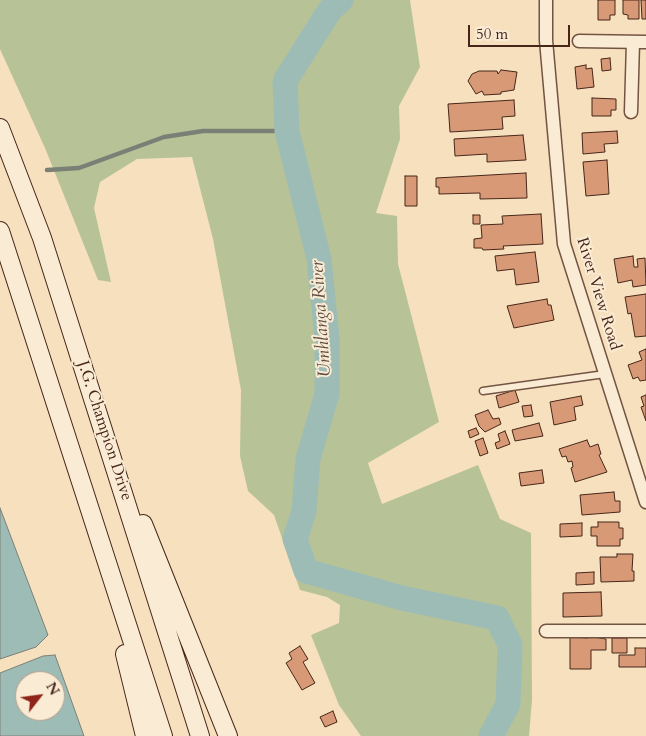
<!DOCTYPE html>
<style>
body{margin:0}
#map{position:relative;width:646px;height:736px;overflow:hidden;background:#f7e0be;font-family:Cardo,serif}
canvas{display:block}
.north{position:absolute;left:15px;top:671px;width:50px;height:50px;box-sizing:border-box;background:#faebd5;border:1px solid #b29c8a;border-radius:50%;rotate:60deg;font-size:14px;font-weight:700;line-height:20px;text-align:center;color:#472619}
.north::after{content:'';display:block;margin:auto;width:18px;height:22px;background:#8f2418;clip-path:polygon(50% 0,100% 100%,50% 72%,0 100%)}
.scale{position:absolute;left:468px;top:25px;width:102px;height:22px;box-sizing:border-box;border:2px solid #472619;border-top:0;padding-left:6px;font-size:15px;line-height:18px;white-space:nowrap;color:#472619;-webkit-text-stroke:4px #faebd5;paint-order:stroke}
</style>
<div id="map">
<canvas width="646" height="736"></canvas>
<div class="north">N</div>
<div class="scale">50 m</div>
</div>
<script>
const g = document.querySelector('canvas').getContext('2d');
g.lineJoin = 'round';
function paint(path, color) { g.fillStyle = color; g.fill(path, 'evenodd'); }
const shape = rows => new Path2D(rows.map(r => 'M' + r).join(''));
function stroke(path, color, width, dash) { g.strokeStyle = color; g.lineWidth = width; g.lineCap = dash ? 'butt' : 'round'; g.setLineDash(dash || []); g.stroke(path); }
function label(font, color, halo, rows, align = 'center') {
  g.font = font + ' Cardo,serif'; g.lineWidth = 4; g.setLineDash([]); g.textBaseline = 'middle'; g.strokeStyle = halo; g.fillStyle = color; for (const [text, x, y, turn = 0] of rows) {
    g.save(); g.translate(x, y); g.rotate((+turn || 0) * Math.PI / 180); g.textAlign = isNaN(turn) ? turn : align; if (halo) g.strokeText(text, 0, 0); g.fillText(text, 0, 0); g.restore();
  }
}
const green = shape([
 [0,0,410,0,420,67,399,106,400,139,376,213,397,216,398,264,439,422,368,463,382,504,478,465,500,519,531,533,532,700,529,736,361,736,339,705,311,635,339,623,340,605,327,597,300,590,274,515,248,491,240,456,241,390,213,239,192,157,137,159,100,182,94,208,111,282,98,280,45,148,0,49]
]);
const water = shape([
 [0,508,48,635,36,647,0,659,0,508],
 [55,655,84,736,0,736,0,673,43,656,55,655],
 [25,681,55,681,55,711,25,711,25,681]
]);
const stream = shape([
 [330,0,330,10],
 [47,170,79,168,164,137,203,131,287,131]
]);
const river = shape([
 [341,0,330,10,285,81,287,131,319,259,327,338,327,394,308,459,304,511,295,539,306,571,402,598,497,618,510,645,508,704,491,736]
]);
const building = shape([
 [598,0,615,0,615,15,610,15,610,20,598,20,598,0],
 [623,0,639,0,639,19,628,19,628,15,623,14,623,0],
 [641,0,646,0,646,19,642,19,641,0],
 [610,58,611,70,602,71,601,59,610,58],
 [586,65,586,69,592,68,594,87,577,89,575,67,586,65],
 [501,70,517,72,514,90,501,92,501,94,484,95,482,91,476,94,468,81,472,74,479,71,497,71,498,74,501,70],
 [592,98,616,99,616,110,611,110,611,116,592,116,592,98],
 [514,100,515,116,502,117,503,129,450,132,448,104,514,100],
 [617,131,618,143,604,144,605,152,583,154,582,133,617,131],
 [523,135,526,160,487,162,487,154,455,156,454,139,523,135],
 [607,160,609,194,586,196,583,162,607,160],
 [526,173,527,198,480,199,480,193,439,194,439,187,436,187,436,178,526,173],
 [405,176,417,176,417,206,405,206,405,176],
 [541,214,543,244,503,246,504,249,483,250,482,248,474,248,474,239,482,238,481,225,503,224,502,216,541,214],
 [473,215,480,215,480,224,473,224,473,215],
 [535,252,539,282,516,285,514,269,497,271,495,256,535,252],
 [633,256,634,267,638,267,637,259,645,258,646,285,633,287,632,280,618,283,614,259,633,256],
 [646,294,646,336,635,337,631,313,628,314,625,297,646,294],
 [547,299,548,305,551,305,554,320,514,328,507,306,547,299],
 [646,349,646,380,640,381,638,377,633,379,628,365,642,360,639,352,646,349],
 [515,390,519,402,499,408,496,396,515,390],
 [646,395,646,421,641,407,644,406,641,397,646,395],
 [581,396,583,405,574,407,576,420,554,425,550,402,581,396],
 [531,405,533,416,524,417,522,406,531,405],
 [488,410,493,419,499,418,501,424,485,432,479,426,475,415,488,410],
 [539,423,543,436,515,441,512,430,539,423],
 [476,428,479,434,470,438,468,431,476,428],
 [505,431,510,444,497,449,495,443,500,441,498,434,505,431],
 [483,438,488,453,480,456,475,441,483,438],
 [587,440,590,447,598,444,601,454,599,455,607,472,575,482,571,468,573,467,572,461,568,462,566,456,562,457,559,449,587,440],
 [542,470,544,483,521,486,519,473,542,470],
 [614,492,615,501,620,501,620,512,582,515,580,495,614,492],
 [598,522,619,522,619,528,623,528,623,539,620,539,620,546,597,546,597,536,591,536,591,527,598,527,598,522],
 [582,523,582,536,560,537,560,524,582,523],
 [617,554,633,554,632,571,634,571,634,581,601,582,600,557,617,557,617,554],
 [594,572,594,584,576,585,576,573,594,572],
 [601,592,602,616,563,617,563,593,601,592],
 [588,636,606,639,606,650,591,650,591,669,570,669,570,637,588,638,588,636],
 [612,638,627,638,627,653,612,653,612,638],
 [300,646,308,659,303,662,315,683,302,690,286,663,292,659,289,653,300,646],
 [635,648,646,648,646,667,619,667,619,655,635,655,635,648],
 [333,711,337,722,325,727,320,717,333,711]
]);
const lane = shape([
 [483,391,605,374]
]);
const street = shape([
 [546,0,546,40,564,244,646,502],
 [579,41,646,42],
 [631,112,633,42],
 [546,631,646,631]
]);
const secondary = shape([
 [0,128,42,238,200,736],
 [0,231,163,736],
 [143,524,228,736],
 [125,654,145,736]
]);
const streetNames = [
 ["River View Road",598,294,73],
 ["J.G. Champion Drive",104,431,72]
];
const waterNames = [
 ["Umhlanga River",322,319,-94]
];
paint(green, '#b7c396');
paint(water, '#9ebcb6');
stroke(water, '#7b8077', 1);
stroke(stream, '#7b8077', 4.5);
stroke(river, '#9ebcb6', 25);
paint(building, '#d79976');
stroke(building, '#472619', 1);
stroke(lane, '#735442', 9);
stroke(street, '#735442', 15);
stroke(secondary, '#472619', 20);
stroke(lane, '#faebd5', 6);
stroke(street, '#faebd5', 12);
stroke(secondary, '#faebd5', 18);
label('16px', '#472619', '#faebd5', streetNames);
label('italic 18px', '#5d4c40', '#faebd5', waterNames);
</script>
